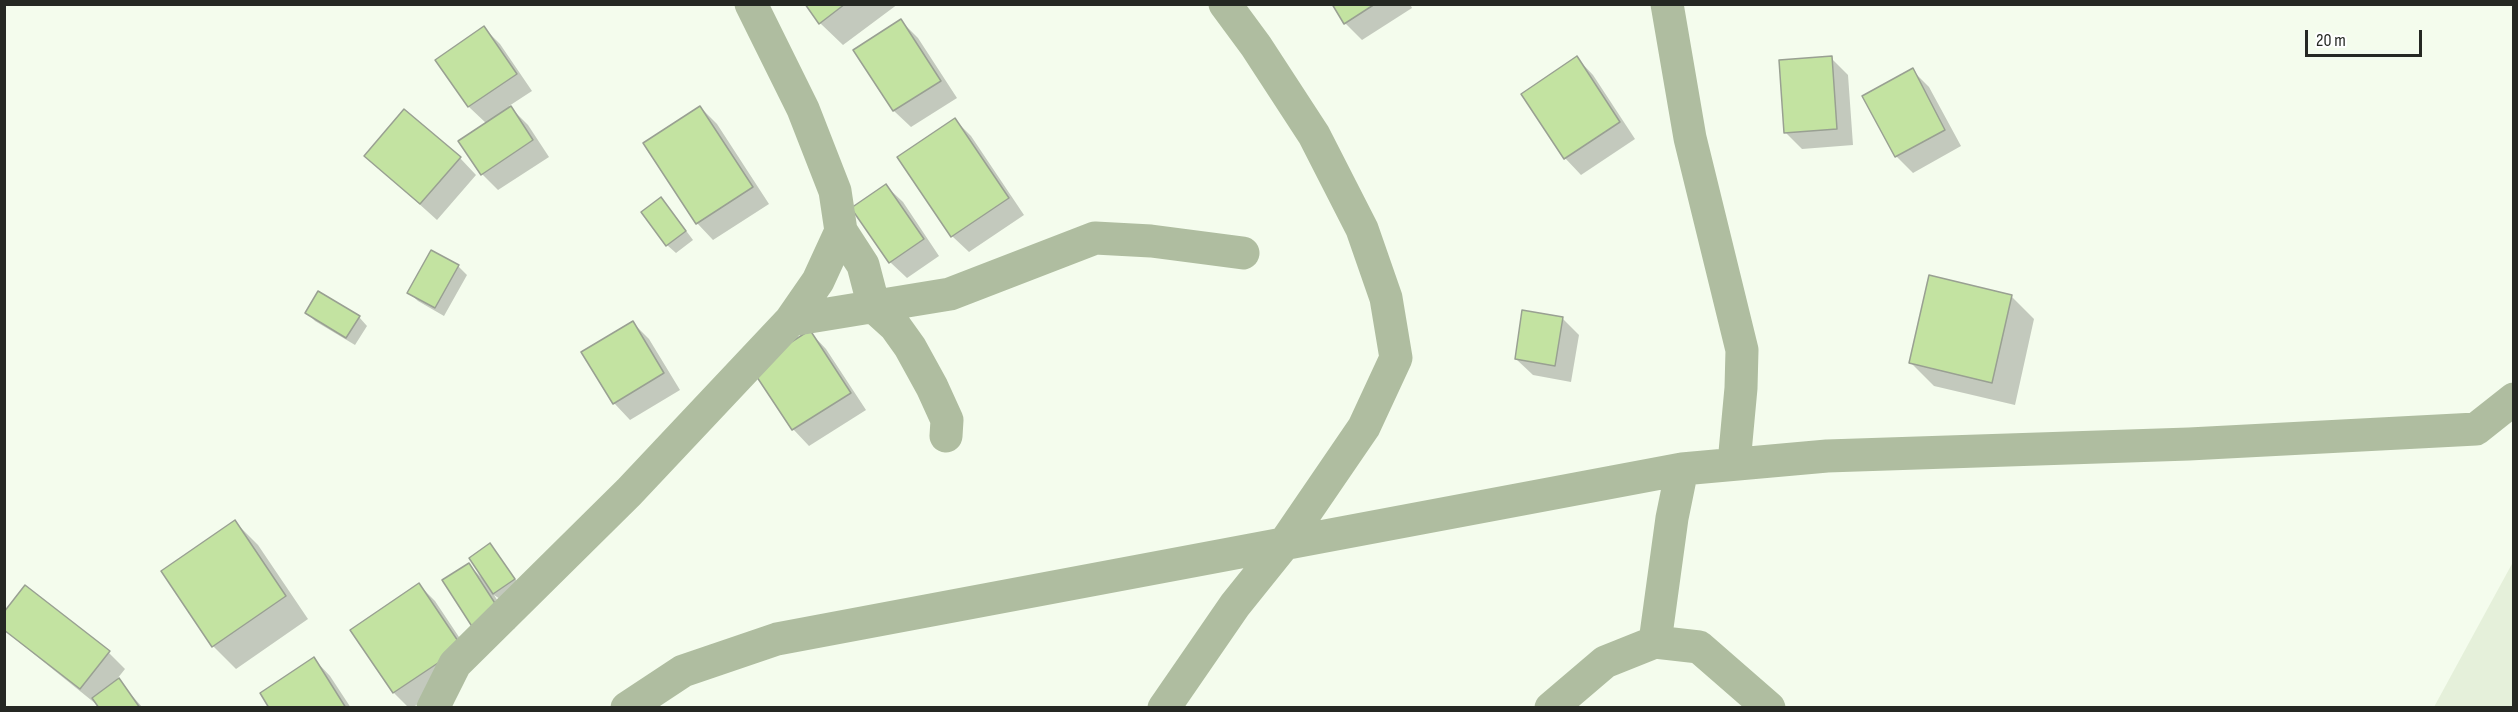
<!DOCTYPE html>
<style>
body{margin:0}
#map{position:relative;width:2518px;height:712px;overflow:hidden;background:#f4fced;font-family:"Sofia Sans Condensed",sans-serif}
canvas{display:block}
.frame{position:absolute;inset:0;border:6px solid #252823;pointer-events:none}
.scale{position:absolute;left:2305px;top:30px;width:117px;height:27px;box-sizing:border-box;border:3px solid #252823;border-top:0;padding-left:8px;font-size:18px;line-height:21px;white-space:nowrap;color:#252823;-webkit-text-stroke:4px #fff;paint-order:stroke}
</style>
<div id="map">
<canvas width="2518" height="712"></canvas>
<div class="frame"></div>
<div class="scale">20 m</div>
</div>
<script>
const g = document.querySelector('canvas').getContext('2d');
g.lineJoin = 'round';
function paint(path, color) { g.fillStyle = color; g.fill(path, 'evenodd'); }
const shape = rows => new Path2D(rows.map(r => 'M' + r).join(''));
function stroke(path, color, width, dash) { g.strokeStyle = color; g.lineWidth = width; g.lineCap = dash ? 'butt' : 'round'; g.setLineDash(dash || []); g.stroke(path); }
const built = shape([
 [2513,562,2513,707,2434,707]
]);
const shadow = shape([
 [807,4,898,4,843,45,820,23],
 [1333,4,1410,4,1412,8,1362,40,1345,23],
 [901,21,918,38,957,98,911,127,894,111,856,51],
 [484,28,500,44,532,91,509,106,528,125,549,157,498,190,482,174,487,124,469,107,437,60],
 [1577,58,1593,75,1635,139,1581,175,1565,158],
 [1831,58,1848,75,1853,145,1802,149,1785,132],
 [1912,70,1929,87,1961,146,1913,173,1896,156],
 [700,107,717,124,769,204,713,240,697,223],
 [955,120,971,136,1024,215,969,252,952,236],
 [366,156,460,158,476,175,437,220],
 [886,186,903,202,939,256,907,278,890,262],
 [669,208,693,240,676,253,667,245],
 [432,252,458,266,467,275,444,316,418,301,409,293],
 [2011,296,2034,319,2015,405,1934,386,1911,363],
 [307,313,359,317,367,326,355,345,315,321],
 [1563,319,1579,335,1571,382,1533,375,1516,359],
 [633,323,649,339,680,390,630,420,614,403],
 [810,332,826,349,866,410,809,446,793,429],
 [235,522,258,545,308,619,236,669,213,646],
 [490,545,522,588,503,601,494,595,515,628,491,644,469,565,483,579],
 [419,585,435,601,477,664,412,708,409,708,394,693,352,630],
 [4,630,109,653,125,669,117,679,143,708,101,708],
 [314,659,330,676,351,708,271,708]
]);
const building = shape([
 [805,4,845,4,819,24,805,4],
 [1332,4,1375,4,1344,24,1332,4],
 [901,19,941,81,893,111,853,50,901,19],
 [484,26,517,74,468,107,435,60,484,26],
 [1577,56,1620,122,1564,159,1521,94,1577,56],
 [1832,56,1837,129,1784,133,1779,60,1832,56],
 [1913,68,1945,130,1895,157,1862,96,1913,68],
 [511,106,533,140,481,175,458,141,511,106],
 [700,106,753,187,696,224,643,143,700,106],
 [404,109,461,157,420,204,364,156,404,109],
 [955,118,1009,198,951,237,897,157,955,118],
 [886,184,924,239,889,263,851,208,886,184],
 [661,197,686,231,666,246,641,212,661,197],
 [431,250,459,265,435,308,407,293,431,250],
 [1929,275,2012,295,1992,383,1909,363,1929,275],
 [318,291,360,316,346,338,305,313,318,291],
 [1522,310,1563,317,1555,366,1515,359,1522,310],
 [633,321,664,373,613,404,581,352,633,321],
 [810,330,851,393,792,430,751,368,810,330],
 [235,520,286,596,212,647,161,571,235,520],
 [490,543,515,579,493,594,469,558,490,543],
 [469,563,500,611,473,628,442,580,469,563],
 [419,583,462,647,393,693,350,630,419,583],
 [25,585,110,651,80,689,4,630,4,612,25,585],
 [314,657,346,708,269,708,260,693,314,657],
 [119,678,140,708,99,708,92,698,119,678]
]);
const street = shape([
 [1667,4,1690,138,1742,350,1741,388,1734,463],
 [841,231,863,265,874,307,895,326,910,347,932,387,947,420,946,436],
 [791,320,950,294,1095,238,1151,241,1243,253],
 [1655,642,1672,518,1682,469],
 [433,708,455,664,629,492,791,320,818,281,841,231,835,191,803,109,751,4],
 [627,708,683,671,777,639,1682,469,1827,456,2189,444,2476,429,2514,399],
 [1164,708,1235,605,1284,544,1364,427,1396,358,1386,298,1362,229,1314,135,1256,46,1225,4],
 [1551,708,1605,662,1655,642,1699,647,1769,708]
]);
paint(built, '#e5f0da');
paint(shadow, '#0003');
paint(building, '#c3e3a1');
stroke(building, '#99a092', 1.5);
stroke(street, '#afbda0', 33);
</script>
